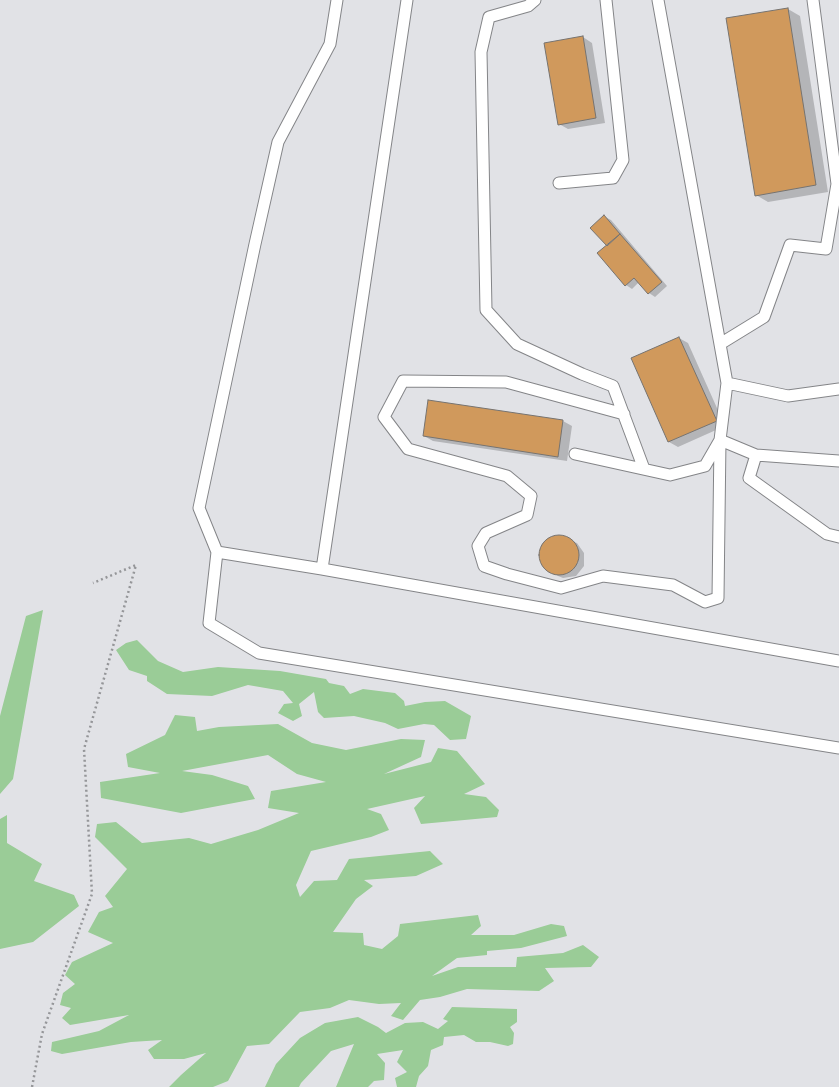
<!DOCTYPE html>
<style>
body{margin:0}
canvas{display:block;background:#e1e2e6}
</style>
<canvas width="839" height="1087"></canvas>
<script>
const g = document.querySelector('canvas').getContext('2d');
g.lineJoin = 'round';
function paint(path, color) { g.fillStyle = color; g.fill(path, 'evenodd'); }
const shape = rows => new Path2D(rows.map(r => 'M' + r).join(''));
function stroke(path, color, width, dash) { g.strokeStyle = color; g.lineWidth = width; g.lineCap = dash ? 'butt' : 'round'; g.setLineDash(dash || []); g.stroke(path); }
const green = shape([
 [43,610,13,779,0,794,0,716,26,616],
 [137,640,158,661,183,672,218,667,280,671,326,679,329,683,344,686,350,694,363,689,395,693,404,701,405,706,425,702,445,701,471,716,466,739,450,740,434,725,424,724,398,729,385,723,354,716,324,718,318,712,314,692,299,704,302,716,293,721,278,713,284,704,293,703,283,691,248,685,212,696,167,694,147,681,147,676,129,670,116,650,126,643],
 [175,715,195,717,197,731,219,727,278,724,312,743,346,750,401,739,425,740,421,757,384,774,431,762,438,748,457,751,485,784,464,794,486,797,499,810,497,817,421,824,414,808,425,796,367,809,381,814,389,830,371,837,311,851,296,885,300,897,314,881,337,880,349,859,430,851,443,864,416,876,364,880,373,886,356,899,333,932,363,933,364,945,382,949,398,936,400,924,478,915,481,926,471,935,514,935,551,924,564,926,567,936,521,948,487,951,487,955,457,958,432,976,458,967,516,967,517,957,563,953,583,945,599,957,591,967,545,968,554,981,539,991,467,989,440,997,420,1000,403,1020,391,1016,401,1003,379,1004,349,1000,330,1008,300,1012,269,1044,247,1046,228,1081,213,1087,169,1087,181,1075,206,1053,184,1059,154,1059,148,1050,162,1040,131,1042,62,1054,51,1051,52,1042,99,1031,129,1015,70,1025,62,1018,71,1008,60,1005,63,993,75,984,65,975,72,962,113,943,88,932,99,912,113,907,105,896,127,869,95,837,97,824,116,822,142,843,189,838,211,844,258,830,299,813,268,808,271,791,326,782,297,774,268,755,182,771,212,775,248,786,255,799,181,813,101,798,100,782,160,773,128,767,126,754,165,735],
 [7,815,7,843,42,864,34,881,74,895,79,906,33,942,0,949,0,819],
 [452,1007,517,1009,517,1022,510,1027,514,1033,513,1044,508,1046,490,1042,476,1042,464,1035,444,1037,443,1045,431,1050,428,1066,419,1076,416,1087,397,1087,395,1078,407,1072,397,1062,403,1050,377,1054,385,1063,384,1080,374,1081,368,1087,336,1087,354,1044,331,1051,301,1083,299,1087,265,1087,276,1064,300,1038,325,1023,358,1017,378,1027,386,1033,405,1023,423,1022,438,1029,448,1021,443,1019]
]);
const shadow = shape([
 [788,9,800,16,828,192,768,202,756,195],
 [583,37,592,43,605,123,568,129,559,124],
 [605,217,611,220,667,286,655,297,649,293,639,282,632,289,626,285,608,246],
 [679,338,688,343,725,426,678,447,669,442,632,359],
 [563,421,572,426,567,461,433,441,424,436],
 [558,536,577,543,584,553,584,566,576,576,563,578,558,576,542,564,541,552,547,541]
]);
const building = shape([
 [788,8,816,185,755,196,726,18,788,8],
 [583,36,596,118,558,125,544,43,583,36],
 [604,215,620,234,607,246,590,228,604,215],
 [620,234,662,282,648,294,634,278,625,286,597,253,620,234],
 [679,337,717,421,668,442,631,358,679,337],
 [428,400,563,420,558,457,423,436,428,400],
 '539 555a20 20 0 1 1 40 0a20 20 0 1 1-40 0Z'
]);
const path = shape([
 [32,1087,42,1034,92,894,84,749,136,565,93,583]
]);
const lane = shape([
 [407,0,322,569,839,661],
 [535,0,528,6,489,17,481,52,486,310,517,344,582,374,613,386,644,469],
 [559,183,613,178,623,160,606,0],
 [720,344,764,317,790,245,826,249,837,184,813,0],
 [727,383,788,396,839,389],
 [624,414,506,382,403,381,384,417,408,449,507,476,531,496,527,515,486,533,478,546,484,566,507,574,561,588,603,576,673,585,705,602,718,598,720,440,756,455,839,461],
 [575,454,670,475,705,466,720,440,727,383,658,0],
 [756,455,749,478,827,534,839,537],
 [217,552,199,508,255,244,278,142,330,44,337,0],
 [322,569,217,552,209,623,259,653,839,748]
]);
paint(green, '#9acc97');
paint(shadow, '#0003');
paint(building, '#d0995c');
stroke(building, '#767370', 1);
stroke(lane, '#848588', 13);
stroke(path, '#959699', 2.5, [2, 3]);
stroke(lane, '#fff', 11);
</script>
